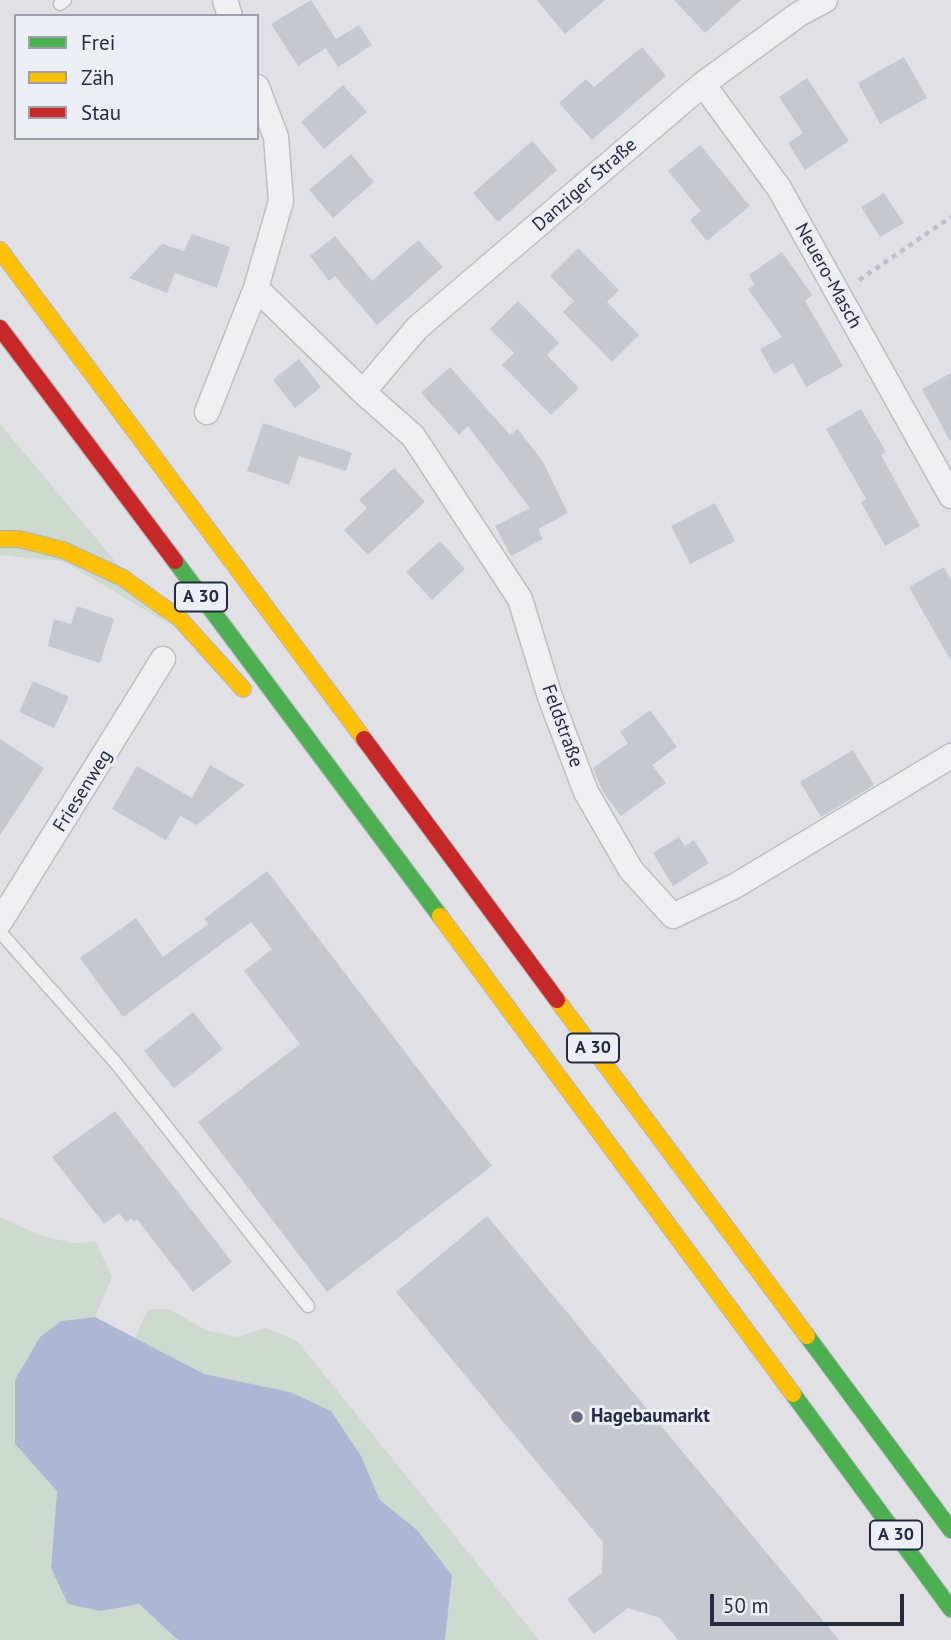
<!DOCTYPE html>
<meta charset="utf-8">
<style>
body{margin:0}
#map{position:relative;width:951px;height:1640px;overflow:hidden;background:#e0e0e5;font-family:"PT Sans",sans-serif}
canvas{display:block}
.legend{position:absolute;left:14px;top:14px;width:245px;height:126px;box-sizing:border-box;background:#eceef6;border:2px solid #9ca0ad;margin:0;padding:9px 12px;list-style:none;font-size:21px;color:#252a40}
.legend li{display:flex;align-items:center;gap:14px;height:35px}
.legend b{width:35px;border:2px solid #9ca0ad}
.scale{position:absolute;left:710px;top:1594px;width:194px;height:32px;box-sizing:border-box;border:4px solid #252a40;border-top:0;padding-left:9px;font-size:21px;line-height:24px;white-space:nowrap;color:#252a40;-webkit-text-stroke:5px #eceef6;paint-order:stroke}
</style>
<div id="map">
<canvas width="951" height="1640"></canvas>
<ul class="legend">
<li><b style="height:9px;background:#4caf50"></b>Frei</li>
<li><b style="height:9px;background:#ffc107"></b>Zäh</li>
<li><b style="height:9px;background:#c62828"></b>Stau</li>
</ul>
<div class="scale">50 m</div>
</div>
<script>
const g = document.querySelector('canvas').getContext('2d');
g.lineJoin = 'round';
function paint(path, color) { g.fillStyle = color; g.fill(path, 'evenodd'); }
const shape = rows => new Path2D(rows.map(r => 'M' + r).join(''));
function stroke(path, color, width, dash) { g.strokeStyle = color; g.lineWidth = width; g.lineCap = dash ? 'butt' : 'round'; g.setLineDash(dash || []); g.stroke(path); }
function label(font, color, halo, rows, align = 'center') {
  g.font = font + ' "PT Sans",sans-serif'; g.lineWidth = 6; g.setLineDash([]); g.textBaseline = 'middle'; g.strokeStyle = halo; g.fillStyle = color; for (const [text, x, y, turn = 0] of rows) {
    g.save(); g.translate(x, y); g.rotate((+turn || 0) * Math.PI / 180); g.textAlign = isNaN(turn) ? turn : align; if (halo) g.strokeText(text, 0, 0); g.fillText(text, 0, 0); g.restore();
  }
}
const green = shape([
 [0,424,167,623,63,561,0,555],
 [0,1217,39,1235,71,1243,96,1242,112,1277,95,1317,61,1321,40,1337,15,1444,57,1491,51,1568,101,1611,139,1604,178,1640,0,1640],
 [148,1309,169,1309,206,1330,237,1337,266,1328,297,1341,539,1640,445,1640,452,1575,417,1530,380,1500,361,1456,290,1392,204,1374,135,1338]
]);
const water = shape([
 [95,1317,204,1374,290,1392,331,1411,361,1456,380,1500,417,1530,452,1575,445,1640,178,1640,139,1604,101,1611,68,1604,51,1568,57,1491,15,1444,15,1380,40,1337,61,1321]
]);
const building = shape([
 [311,0,336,39,359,25,372,45,338,67,326,48,298,66,271,24],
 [537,0,605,0,565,34],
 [674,0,741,0,705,33],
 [642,47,666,76,592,140,559,103,586,79,594,87],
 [904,57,927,98,880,124,858,83],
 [807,78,849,141,805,170,788,143,803,133,779,97],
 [343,85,367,112,324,149,301,122],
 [532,141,557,170,498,222,473,193],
 [700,145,750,206,707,241,690,220,701,211,668,171],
 [351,154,374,182,333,218,309,190],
 [884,193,904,223,880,237,861,207],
 [192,234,230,247,217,288,175,273,167,293,129,278,162,244,184,251],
 [335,236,372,281,418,240,443,267,377,325,335,276,329,281,310,256],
 [578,248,619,290,607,302,639,335,612,362,563,312,574,301,550,276],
 [782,252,812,295,805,301,843,366,806,387,793,363,774,374,760,349,782,337,748,289,755,285,749,275],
 [518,301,559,343,547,355,579,388,551,415,502,365,514,353,490,329],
 [299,359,321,387,295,408,273,380],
 [450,367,510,435,518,429,543,462,568,513,538,529,543,539,511,556,495,526,530,508,468,426,459,435,421,393],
 [951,373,951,443,922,389],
 [861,409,886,452,881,455,920,526,885,546,861,502,866,499,826,429],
 [263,423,352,453,346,471,299,456,289,485,247,471],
 [394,468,425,502,368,555,344,530,367,508,359,500],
 [715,503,735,541,690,564,671,526],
 [440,541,465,569,432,600,406,572],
 [944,567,951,580,951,661,909,587],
 [77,606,114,619,100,663,48,646,54,619,71,624],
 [33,681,69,697,54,728,19,712],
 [650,710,677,747,652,765,666,783,621,816,603,792,593,768,628,743,620,732],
 [0,739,44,768,0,835],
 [853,750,874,785,821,817,800,782],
 [210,765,245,785,197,825,180,816,166,840,112,809,137,766,192,798],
 [679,837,685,846,694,840,709,863,673,886,653,853],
 [267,871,492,1166,327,1292,198,1122,300,1044,244,971,272,949,251,922,123,1017,80,958,136,918,163,957,208,924,204,919],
 [193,1012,223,1049,174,1088,144,1051],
 [115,1111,232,1262,193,1292,137,1219,134,1222,131,1218,126,1222,119,1213,104,1224,52,1157],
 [487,1216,839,1640,678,1640,660,1618,628,1608,594,1634,567,1599,602,1573,603,1542,396,1292]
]);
const path = shape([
 [859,280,951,217]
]);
const lane = shape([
 [60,4,65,0],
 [0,932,116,1063,308,1306]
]);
const street = shape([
 [225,0,230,16],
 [703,84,779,188,951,496],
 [256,288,363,392,413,436,520,599,550,697,586,792,631,870,673,916,735,886,951,756],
 [363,392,417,328,703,84,799,14,825,0],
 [207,412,256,288,281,201,276,137,257,87],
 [0,922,163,659]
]);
const fast = shape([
 [175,561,440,916],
 [807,1336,951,1530],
 [793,1394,951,1609]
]);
const slow = shape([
 [0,250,364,739],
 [0,539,19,539,63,550,123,578,180,619,243,689],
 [440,916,793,1394],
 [557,1000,807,1336]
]);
const jam = shape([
 [0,328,175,561],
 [364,739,557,1000]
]);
const markers = [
 [577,1417,7,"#666a7a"]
];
const shields = [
 [201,597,52],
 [593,1048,52],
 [896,1535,52]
];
const shieldNames = [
 ["A 30",201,597],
 ["A 30",593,1048],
 ["A 30",896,1535]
];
const streetNames = [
 ["Danziger Straße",585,185,-41],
 ["Neuero-Masch",828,276,61],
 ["Feldstraße",562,726,70],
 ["Friesenweg",83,791,-58]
];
const poiNames = [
 ["Hagebaumarkt",591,1417]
];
paint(green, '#ced9cf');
paint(water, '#acb7d3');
paint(building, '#c7c8cd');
stroke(lane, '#bdbdc3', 15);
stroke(street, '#bdbdc3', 27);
stroke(fast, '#b2b3ba', 18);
stroke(slow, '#b2b3ba', 18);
stroke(jam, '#b2b3ba', 18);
stroke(path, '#bfbfc5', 4.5, [5, 5]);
stroke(lane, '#efeff2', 12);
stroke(street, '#efeff2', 24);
stroke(fast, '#4caf50', 16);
stroke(slow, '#ffc107', 16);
stroke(jam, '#c62828', 16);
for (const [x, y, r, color] of markers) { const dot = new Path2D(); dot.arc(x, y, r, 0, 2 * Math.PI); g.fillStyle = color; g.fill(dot); stroke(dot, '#eceef6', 2.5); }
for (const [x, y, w] of shields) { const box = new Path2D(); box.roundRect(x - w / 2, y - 14.5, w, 29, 5); g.fillStyle = '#eceef6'; g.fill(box); stroke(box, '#252a40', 2); }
label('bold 18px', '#252a40', null, shieldNames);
label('19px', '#252a40', '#eceef6', streetNames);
label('bold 19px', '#252a40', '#eceef6', poiNames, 'left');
</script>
